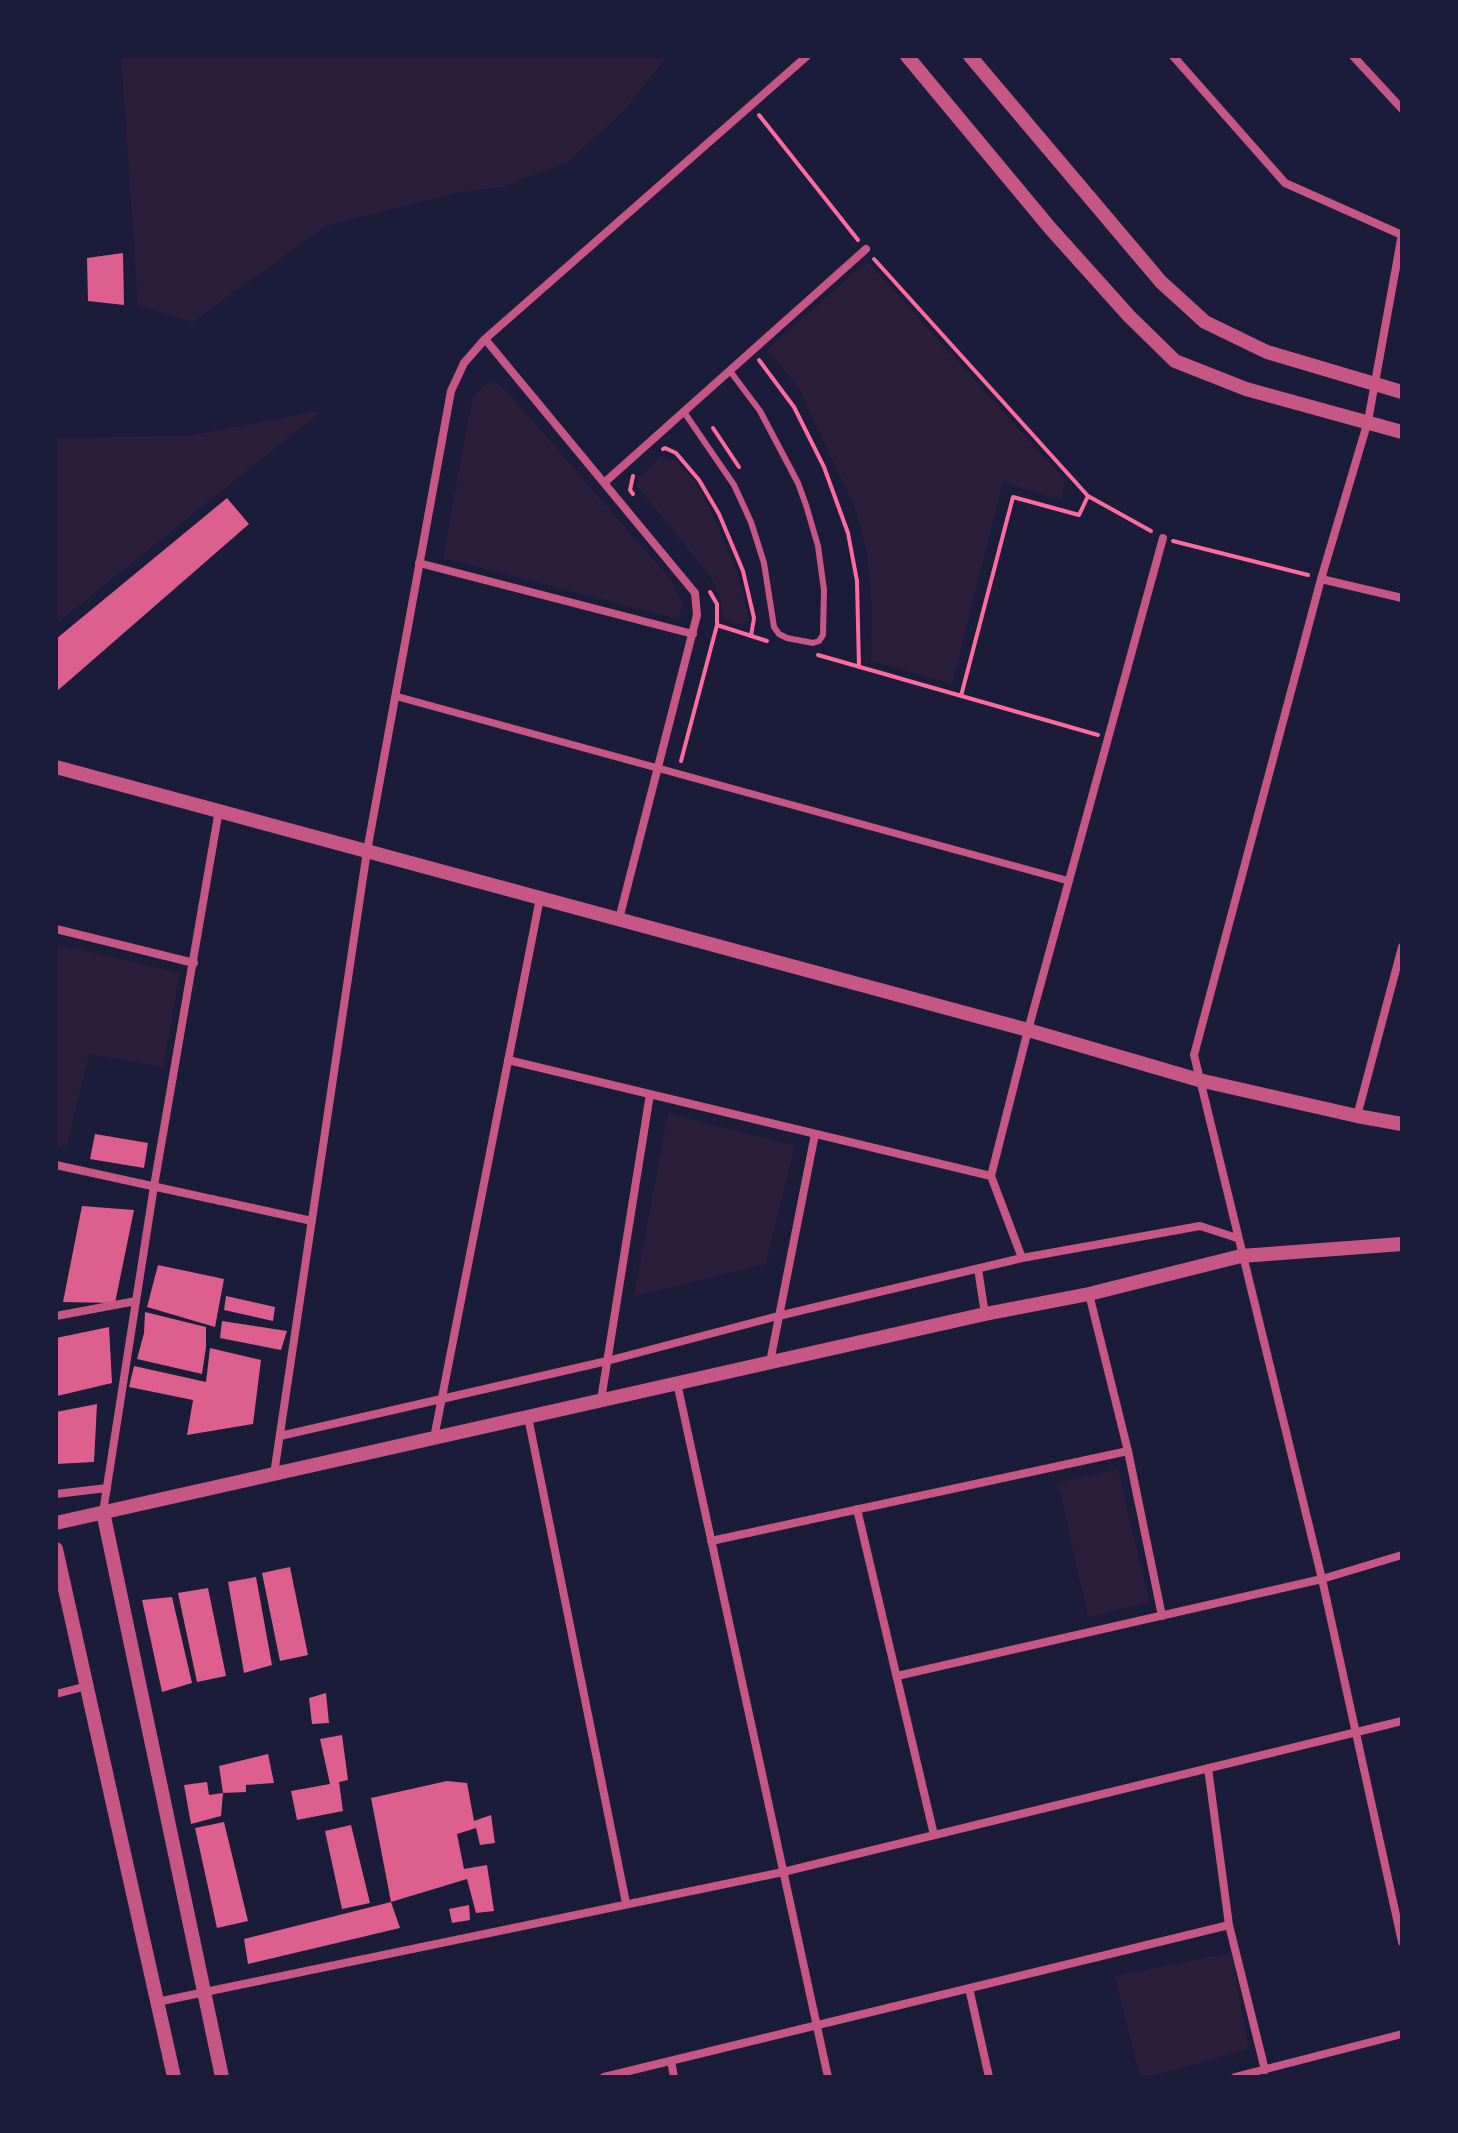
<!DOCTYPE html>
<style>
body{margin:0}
#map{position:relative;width:1458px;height:2133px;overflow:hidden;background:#1b1b3a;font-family:Jost,sans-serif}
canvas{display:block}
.frame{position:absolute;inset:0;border:58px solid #1b1b3a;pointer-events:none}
</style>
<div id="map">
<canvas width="1458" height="2133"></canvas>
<div class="frame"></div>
</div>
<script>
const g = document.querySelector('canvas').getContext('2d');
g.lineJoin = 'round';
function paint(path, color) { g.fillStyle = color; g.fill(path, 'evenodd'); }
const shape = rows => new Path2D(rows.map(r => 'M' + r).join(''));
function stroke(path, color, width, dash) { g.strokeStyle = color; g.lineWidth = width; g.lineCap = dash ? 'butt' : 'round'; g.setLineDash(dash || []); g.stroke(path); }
const green = shape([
 [121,56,667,56,624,111,566,163,502,187,455,193,326,226,193,322,138,306],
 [867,261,1065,480,1061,500,1003,483,952,684,871,661,872,606,867,554,854,505,798,387,767,350],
 [493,381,504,388,671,580,683,604,678,619,443,558,472,399,483,386],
 [323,410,56,624,56,438,187,436],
 [660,457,676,461,691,476,709,506,738,575,749,618,744,625,733,623,723,617,720,599,712,579,638,487,638,478],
 [56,944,180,973,163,1067,89,1054,66,1147,56,1146],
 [668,1113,795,1146,766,1264,634,1296],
 [1118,1469,1149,1602,1088,1617,1058,1483],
 [1231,1953,1249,2049,1148,2077,1140,2077,1114,1976]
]);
const building = shape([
 [123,253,124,305,88,301,87,258],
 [227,498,249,524,56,692,56,639],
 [95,1134,148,1143,144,1168,90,1159],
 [82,1206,134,1210,115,1303,63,1302],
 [158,1265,224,1279,215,1327,147,1307],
 [226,1296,275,1307,273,1321,224,1310],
 [145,1312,206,1327,206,1347,202,1374,137,1359,144,1333],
 [222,1321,287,1331,281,1350,220,1338],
 [109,1327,112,1383,57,1396,56,1338],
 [210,1348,261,1360,253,1424,187,1435,193,1400,129,1387,134,1366,206,1382],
 [97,1404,94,1462,56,1464,56,1412],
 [290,1567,308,1655,280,1661,262,1573],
 [256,1577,272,1665,244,1673,228,1582],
 [208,1588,226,1676,197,1682,178,1593],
 [172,1597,192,1683,162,1692,142,1600],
 [326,1693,329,1723,312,1724,309,1698],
 [342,1735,348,1780,339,1782,343,1811,297,1820,291,1791,330,1784,320,1739],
 [268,1754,274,1783,246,1785,246,1792,223,1793,219,1766],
 [447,1781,467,1783,474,1821,491,1815,495,1843,480,1845,476,1828,457,1834,464,1869,487,1865,494,1911,476,1913,467,1879,391,1902,371,1798],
 [207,1782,209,1795,223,1793,221,1816,191,1824,184,1785],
 [224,1822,248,1921,217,1928,195,1828],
 [351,1825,370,1903,342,1909,325,1831],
 [391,1902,400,1928,248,1964,244,1939],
 [469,1905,470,1920,452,1923,449,1909]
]);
const path = shape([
 [759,115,858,240],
 [874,259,1088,496,1151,531],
 [759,360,794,407,824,467,848,533,857,581,859,667],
 [713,428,739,467],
 [663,449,665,448,676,453,699,480,719,514,743,571,754,618,751,636],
 [633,476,630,490,633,494],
 [1173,541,1308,575],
 [717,625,767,641],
 [818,655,1098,735],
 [961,696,1013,497,1079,515,1088,496],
 [681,761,717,625,717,604,710,592]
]);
const service = shape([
 [684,412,734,485,751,522,764,563,774,627,779,634,787,638,813,643,819,641,823,635,824,590,818,546,806,505,798,483,760,411,730,371]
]);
const pedestrian = shape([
 [395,696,1069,881]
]);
const minor = shape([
 [1173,56,1285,183,1402,235],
 [1353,56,1402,109],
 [1402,234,1368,421,1321,579,1194,1055,1322,1579,1402,1942],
 [485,339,695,593,697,615,619,919],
 [605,482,866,249],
 [419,563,693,634],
 [1321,579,1402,598],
 [56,929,194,963],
 [508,1060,991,1176],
 [1357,1116,1402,947],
 [56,1165,312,1221],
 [1022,1258,991,1176,1028,1030,1163,538],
 [978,1269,985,1314],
 [1089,1294,1128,1451,1162,1616],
 [56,1316,136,1301],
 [770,1362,815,1134],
 [677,1383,828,2077],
 [601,1400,650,1094],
 [528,1417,626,1903],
 [280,1436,607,1361,778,1316,1022,1258,1200,1226,1237,1238],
 [434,1438,540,898],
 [274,1474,367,851,451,391,464,363,485,339,807,56],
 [56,1494,107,1488],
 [857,1509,934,1835],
 [103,1512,154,1186,219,810],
 [711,1541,1128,1451],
 [897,1676,1322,1579,1402,1555],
 [56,1694,87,1686],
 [1208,1768,1229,1925,1265,2070],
 [969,1988,989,2077],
 [157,2002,783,1872,1402,1721],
 [671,2061,674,2077],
 [604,2077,1229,1925],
 [1235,2077,1402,2034]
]);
const tertiary = shape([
 [907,56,1050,228,1129,316,1175,361,1246,389,1402,432],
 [970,56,1161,282,1205,322,1267,352,1402,392],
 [56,767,1028,1030,1199,1080,1357,1116,1402,1124],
 [103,1512,222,2077],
 [56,1523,985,1314,1089,1294,1241,1256,1402,1244],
 [56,1549,174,2077]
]);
paint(green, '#2a1e3b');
paint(building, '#dd5f8e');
stroke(path, '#ff6b9d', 4);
stroke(service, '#c65784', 6);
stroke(pedestrian, '#c65784', 7);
stroke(minor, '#c65784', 8);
stroke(tertiary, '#c65784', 14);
</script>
